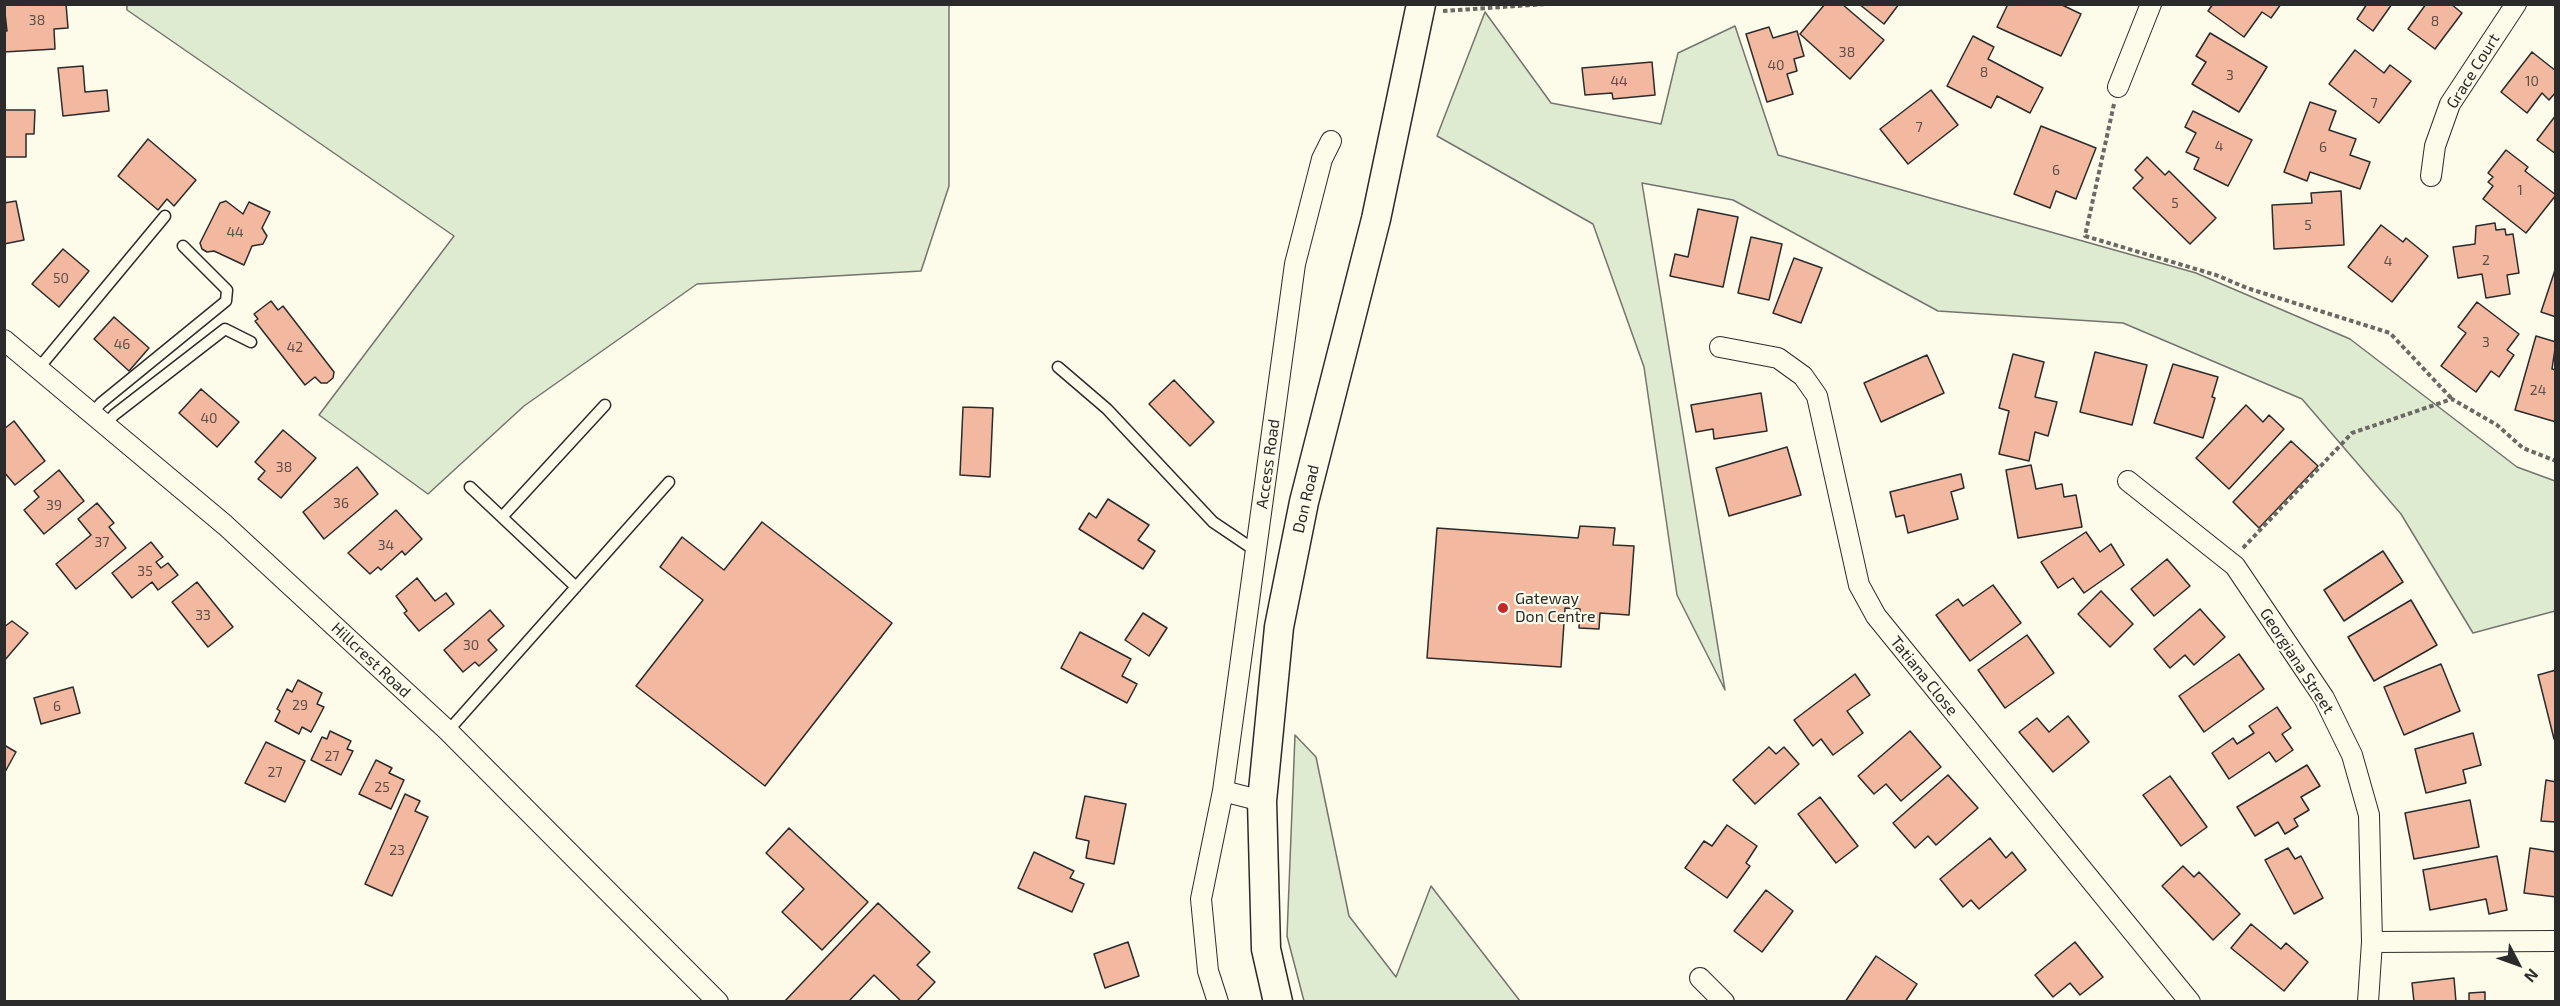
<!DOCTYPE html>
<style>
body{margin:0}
#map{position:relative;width:2560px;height:1006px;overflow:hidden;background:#fdfbea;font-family:"Exo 2",sans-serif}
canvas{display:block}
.frame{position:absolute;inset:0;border:6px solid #2b2b2b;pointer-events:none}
.north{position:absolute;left:2488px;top:934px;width:60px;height:60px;-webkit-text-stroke:4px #fdfbea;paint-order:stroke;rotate:131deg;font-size:16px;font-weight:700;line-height:24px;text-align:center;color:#2b2b2b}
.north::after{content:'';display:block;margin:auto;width:21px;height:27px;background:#2b2b2b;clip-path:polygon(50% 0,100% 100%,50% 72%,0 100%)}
</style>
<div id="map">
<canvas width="2560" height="1006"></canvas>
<div class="frame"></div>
<div class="north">N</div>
</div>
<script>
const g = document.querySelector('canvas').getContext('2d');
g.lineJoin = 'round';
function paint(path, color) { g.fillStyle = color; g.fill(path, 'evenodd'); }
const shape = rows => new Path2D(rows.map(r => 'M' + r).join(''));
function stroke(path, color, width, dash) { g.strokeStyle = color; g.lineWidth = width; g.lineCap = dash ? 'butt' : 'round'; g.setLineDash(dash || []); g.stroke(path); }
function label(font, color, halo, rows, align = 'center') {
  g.font = font + ' "Exo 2",sans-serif'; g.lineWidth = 4.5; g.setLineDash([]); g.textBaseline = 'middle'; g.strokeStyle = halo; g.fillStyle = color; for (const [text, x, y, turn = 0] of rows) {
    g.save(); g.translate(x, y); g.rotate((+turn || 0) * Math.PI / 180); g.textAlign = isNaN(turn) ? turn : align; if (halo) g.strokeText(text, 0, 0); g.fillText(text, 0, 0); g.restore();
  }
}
const green = shape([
 [127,5,949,5,949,186,921,271,697,284,524,406,428,494,319,415,454,236,127,10,127,5],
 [1485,12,1551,103,1661,124,1678,53,1735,26,1778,155,2196,273,2350,339,2517,467,2555,481,2555,611,2473,633,2401,514,2302,399,2123,323,1938,311,1733,200,1642,183,1725,690,1677,595,1644,367,1593,224,1437,136,1485,12],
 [1295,735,1316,757,1349,916,1396,977,1431,886,1520,1001,1304,1001,1287,936,1295,735]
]);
const building = shape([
 [4,4,66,4,68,28,54,29,55,49,4,52,4,31,7,31,4,4],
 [1825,4,1842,4,1884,40,1850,79,1800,34,1825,4],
 [1859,4,1899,4,1884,24,1859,4],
 [2008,4,2060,4,2081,14,2061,56,1997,27,2008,4],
 [2213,4,2281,4,2271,18,2262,12,2244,37,2208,11,2213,4],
 [2392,4,2373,31,2357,19,2367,4,2392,4],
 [2426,4,2451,4,2462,13,2435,49,2408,29,2426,4],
 [1769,27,1773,38,1797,31,1804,56,1794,59,1797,71,1787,74,1793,94,1767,102,1746,34,1769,27],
 [2210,33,2267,67,2239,112,2192,84,2206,62,2196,56,2210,33],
 [1973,36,1994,47,1988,59,2043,88,2030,113,1997,96,1991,108,1947,86,1973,36],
 [2355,50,2384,73,2390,65,2411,81,2379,123,2329,84,2355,50],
 [2532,52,2556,71,2556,92,2549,100,2542,93,2527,113,2501,92,2532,52],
 [1652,62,1655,95,1613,99,1612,93,1585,95,1582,68,1652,62],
 [83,66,85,92,107,90,109,111,63,116,58,68,83,66],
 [1931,90,1958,125,1908,164,1880,129,1931,90],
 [2310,102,2336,111,2329,130,2356,139,2350,155,2370,162,2360,189,2310,172,2307,181,2284,172,2310,102],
 [4,110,35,110,34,134,26,134,26,157,4,157,4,110],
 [2193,111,2252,140,2228,186,2194,169,2199,158,2186,152,2196,133,2185,127,2193,111],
 [2556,115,2556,154,2537,140,2556,115],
 [2041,126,2096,148,2076,199,2056,191,2050,208,2014,194,2041,126],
 [148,139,196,180,174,206,167,199,158,210,118,176,148,139],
 [2506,150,2528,167,2525,171,2556,195,2526,233,2483,199,2493,186,2488,182,2493,177,2488,173,2506,150],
 [2147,157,2165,175,2169,171,2216,218,2190,244,2133,188,2143,178,2135,170,2147,157],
 [2341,191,2344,245,2274,249,2272,205,2312,203,2311,193,2341,191],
 [16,201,24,240,4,244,4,203,16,201],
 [226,201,243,214,249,202,270,212,262,228,267,236,263,244,252,246,244,265,214,251,207,252,202,249,200,243,220,203,226,201],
 [1698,209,1738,217,1723,287,1670,276,1675,254,1688,257,1698,209],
 [2495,223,2496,230,2505,229,2506,235,2513,234,2519,273,2507,275,2510,294,2486,298,2482,274,2458,278,2453,247,2475,244,2476,226,2495,223],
 [2381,225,2403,242,2406,238,2428,256,2392,302,2348,267,2381,225],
 [1751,237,1782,244,1769,300,1738,293,1751,237],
 [63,249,89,271,59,307,32,284,63,249],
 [1794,258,1822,268,1801,323,1773,313,1794,258],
 [2556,267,2556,317,2541,312,2556,267],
 [271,301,278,310,283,306,334,372,333,378,327,383,321,383,315,377,305,385,255,321,258,319,254,314,271,301],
 [2477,302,2519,334,2507,350,2514,355,2499,377,2491,371,2476,392,2441,366,2466,333,2458,327,2477,302],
 [114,317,149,348,129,371,94,339,114,317],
 [2536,336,2556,342,2552,369,2556,370,2556,422,2515,410,2536,336],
 [2095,352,2147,365,2132,425,2080,412,2095,352],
 [2013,354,2044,362,2035,397,2057,402,2048,436,2035,432,2029,461,1999,454,2009,411,1999,408,2013,354],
 [1927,355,1944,393,1881,422,1864,383,1927,355],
 [2173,364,2218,377,2212,397,2215,398,2203,438,2154,423,2173,364],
 [1174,380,1214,422,1190,446,1149,404,1174,380],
 [201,389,239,422,217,447,179,413,201,389],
 [1761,393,1767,431,1714,439,1713,429,1696,432,1691,405,1761,393],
 [2246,405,2263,422,2269,415,2284,429,2229,489,2196,458,2246,405],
 [963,407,993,408,990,477,960,475,963,407],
 [14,421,45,461,15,485,4,472,4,429,14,421],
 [283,430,316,458,281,498,258,479,265,471,255,462,283,430],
 [2291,441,2318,466,2259,528,2233,502,2291,441],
 [1787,447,1801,495,1729,516,1716,468,1787,447],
 [2031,465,2036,489,2062,484,2064,497,2076,495,2082,527,2018,538,2006,470,2031,465],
 [357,467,378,494,324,539,303,512,357,467],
 [59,470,84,501,44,534,24,510,39,497,34,491,59,470],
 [1961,474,1964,488,1951,492,1958,519,1908,533,1904,515,1896,517,1890,492,1961,474],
 [1108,499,1149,525,1138,540,1155,551,1143,569,1079,529,1089,513,1096,518,1108,499],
 [97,503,114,523,109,527,126,548,76,589,56,564,91,535,78,519,97,503],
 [396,510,422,539,405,555,402,551,381,570,378,567,370,574,348,553,396,510],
 [762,522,892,623,765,786,636,686,703,600,660,567,682,537,724,570,762,522],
 [1580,526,1615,528,1613,545,1634,546,1629,615,1600,613,1599,629,1579,628,1580,609,1565,608,1561,667,1427,658,1437,528,1578,538,1580,526],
 [2086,532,2100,552,2111,544,2124,565,2084,593,2073,578,2058,588,2041,562,2086,532],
 [151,542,163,557,156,562,161,568,168,563,178,575,158,590,152,582,132,598,112,573,151,542],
 [2383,551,2403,582,2344,621,2324,590,2383,551],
 [2167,559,2190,586,2154,616,2131,589,2167,559],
 [417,578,435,601,446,593,454,604,419,631,404,613,407,611,396,596,417,578],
 [197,582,233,627,208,647,172,602,197,582],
 [1993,585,2021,623,1970,661,1936,615,1958,599,1963,606,1993,585],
 [2101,591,2133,624,2110,647,2078,614,2101,591],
 [2411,600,2437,645,2374,681,2348,637,2411,600],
 [2200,609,2225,637,2194,665,2185,655,2170,668,2154,649,2200,609],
 [490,610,504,626,488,640,497,650,479,666,475,662,463,672,444,650,490,610],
 [1143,613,1167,628,1149,656,1125,640,1143,613],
 [12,621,28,633,4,661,4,627,12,621],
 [1080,632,1131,659,1122,676,1137,684,1127,703,1061,668,1080,632],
 [2027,635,2054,673,2005,708,1978,670,2027,635],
 [2239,654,2264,689,2204,732,2179,696,2239,654],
 [2441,664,2460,711,2404,735,2384,687,2441,664],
 [2556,670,2556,739,2554,739,2538,675,2556,670],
 [1855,674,1870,695,1847,711,1863,733,1833,755,1821,739,1813,746,1794,720,1855,674],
 [298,680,322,693,317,704,324,707,311,732,302,727,299,734,275,721,280,711,277,709,287,689,292,692,298,680],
 [73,687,80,713,41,724,34,698,73,687],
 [2277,707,2291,728,2282,734,2293,750,2276,762,2269,752,2229,779,2212,753,2233,738,2237,744,2254,733,2249,726,2277,707],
 [2068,716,2089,742,2053,772,2019,732,2037,718,2049,732,2068,716],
 [330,731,351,741,347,749,353,751,341,775,311,760,322,737,327,739,330,731],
 [1910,731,1941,767,1901,801,1886,784,1874,794,1858,776,1910,731],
 [2473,733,2481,765,2463,770,2466,783,2426,793,2415,749,2473,733],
 [266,742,305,761,285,802,245,783,266,742],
 [4,745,16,752,5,772,4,772,4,745],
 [1769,747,1776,754,1784,747,1799,764,1755,804,1733,780,1769,747],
 [376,760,392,768,389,773,404,780,391,809,359,794,376,760],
 [2307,765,2320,786,2301,797,2309,810,2294,819,2298,826,2285,834,2278,822,2255,836,2237,807,2307,765],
 [1948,775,1978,808,1936,845,1928,836,1915,848,1893,823,1948,775],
 [2170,776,2207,827,2181,846,2143,795,2170,776],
 [2546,780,2556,782,2556,822,2541,821,2546,780],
 [405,794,420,801,415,811,428,817,392,896,365,884,405,794],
 [1085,796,1126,804,1114,864,1086,858,1089,841,1076,838,1085,796],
 [1820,797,1858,846,1836,863,1798,814,1820,797],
 [2470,800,2479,847,2414,859,2405,813,2470,800],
 [1727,825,1757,846,1746,863,1750,866,1727,898,1685,868,1704,841,1712,846,1727,825],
 [789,828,868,902,822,950,782,912,804,889,766,853,789,828],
 [1990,838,2006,858,2012,852,2026,870,1979,909,1971,900,1963,907,1940,879,1990,838],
 [2288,848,2295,859,2301,856,2323,898,2294,914,2265,860,2288,848],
 [2530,848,2556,852,2556,897,2524,893,2530,848],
 [1034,852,1074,871,1070,878,1084,884,1072,912,1018,888,1034,852],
 [2497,856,2507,910,2489,914,2486,899,2430,910,2423,870,2497,856],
 [2183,866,2194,877,2199,872,2240,914,2213,940,2162,886,2183,866],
 [1766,890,1793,911,1762,952,1734,931,1766,890],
 [878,903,930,952,917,965,935,982,916,1002,902,1002,874,975,848,1002,784,1002,878,903],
 [2251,924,2281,949,2286,943,2308,962,2284,991,2231,948,2251,924],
 [1128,942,1139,976,1105,988,1094,954,1128,942],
 [2075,942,2103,977,2080,995,2070,983,2053,997,2035,975,2075,942],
 [1876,956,1917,984,1905,1002,1845,1002,1876,956],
 [2454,978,2456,1002,2414,1002,2412,983,2454,978],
 [2485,992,2485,1001,2511,1002,2469,1002,2469,993,2485,992]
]);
const path = shape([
 [1443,11,1546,4],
 [2114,104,2085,236,2216,275,2247,288,2390,333,2452,399],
 [2243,548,2352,433,2452,399,2497,425,2523,448,2556,461]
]);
const lane = shape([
 [1058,367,1107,409,1213,522,1256,551],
 [38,369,165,216],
 [92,413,101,403,226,301,227,290,183,246],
 [105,425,114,415,225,329,251,342],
 [470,487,576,587],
 [502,517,605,405],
 [448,731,669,482]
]);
const street = shape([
 [2118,87,2151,4],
 [2431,176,2435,146,2450,104,2516,4],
 [4,340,225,525,448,731,718,1002],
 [1720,347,1778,358,1803,376,1817,396,1859,585,1876,616,2190,1002],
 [2128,481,2235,566,2324,698,2352,755,2369,815,2372,942,2368,1002],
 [1223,791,1262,801],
 [2372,942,2556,941],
 [1700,978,1724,1002],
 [1218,1002,1208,971,1201,899,1223,791,1295,264,1322,159,1331,141]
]);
const secondary = shape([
 [1278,1002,1266,949,1262,801,1279,627,1304,502,1376,219,1421,4]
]);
const markers = [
 [1503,608,6,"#c62828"]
];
const numberNames = [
 ["38",37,20],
 ["8",2435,21],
 ["38",1847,52],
 ["40",1776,65],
 ["8",1984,72],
 ["3",2230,75],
 ["44",1619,81],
 ["10",2532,81],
 ["7",2374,103],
 ["7",1919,127],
 ["4",2219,146],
 ["6",2323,147],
 ["6",2056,170],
 ["1",2520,190],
 ["5",2175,203],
 ["5",2308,225],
 ["44",235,232],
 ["2",2486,260],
 ["4",2388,261],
 ["50",61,278],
 ["3",2486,342],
 ["46",122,344],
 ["42",295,347],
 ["24",2538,390],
 ["40",209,418],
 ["38",284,467],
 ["36",341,503],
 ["39",54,505],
 ["37",102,542],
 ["34",386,545],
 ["35",145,571],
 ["33",203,615],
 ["30",471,645],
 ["29",300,705],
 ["6",57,706],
 ["27",332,756],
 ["27",275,772],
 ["25",382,787],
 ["23",397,850]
];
const streetNames = [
 ["Grace Court",2473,71,-58],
 ["Access Road",1268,464,-82],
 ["Don Road",1306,499,-77],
 ["Hillcrest Road",371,660,43],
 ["Georgiana Street",2297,661,57],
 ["Tatiana Close",1924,676,51]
];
const poiNames = [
 ["Gateway",1515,599],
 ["Don Centre",1515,617]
];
paint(green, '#deebd1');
stroke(green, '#74746e', 1.5);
paint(building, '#f2b8a0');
stroke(building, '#2b2b2b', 1.5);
stroke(lane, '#2b2b2b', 13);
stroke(street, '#2b2b2b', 22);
stroke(secondary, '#2b2b2b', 31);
stroke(path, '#6a6964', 4, [4.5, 3]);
stroke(lane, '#fdfbea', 10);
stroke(street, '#fdfbea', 20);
stroke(secondary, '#fdfbea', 28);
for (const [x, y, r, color] of markers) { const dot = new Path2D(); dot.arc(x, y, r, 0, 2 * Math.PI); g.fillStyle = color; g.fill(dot); stroke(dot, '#fdfbea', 2); }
label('14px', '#5d4e48', null, numberNames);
label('16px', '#2b2b2b', '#fdfbea', streetNames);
label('16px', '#2b2b2b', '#fdfbea', poiNames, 'left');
</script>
